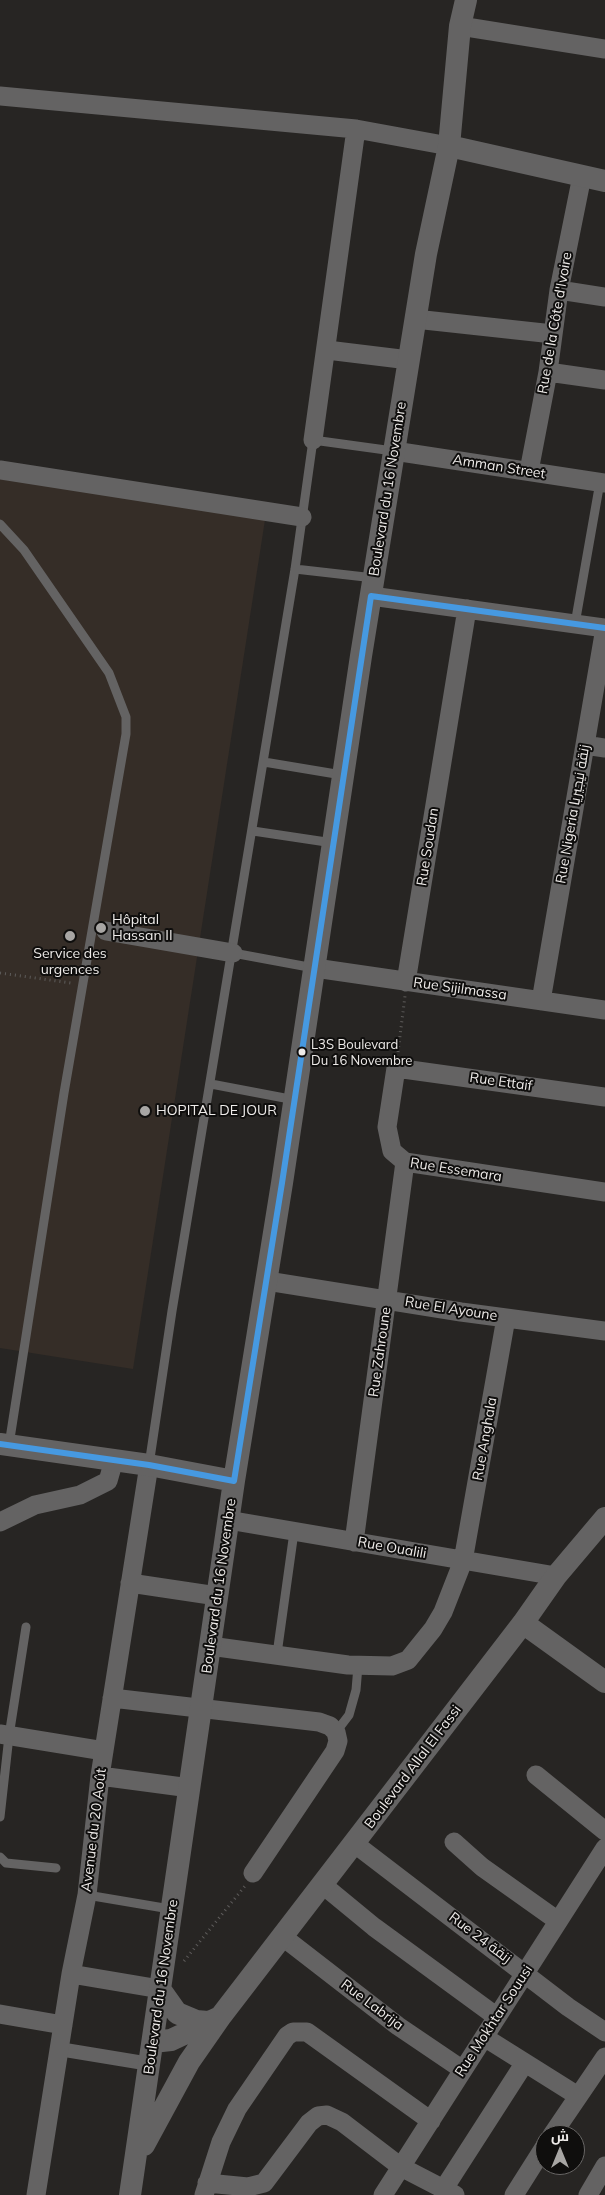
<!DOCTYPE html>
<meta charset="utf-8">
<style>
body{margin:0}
#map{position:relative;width:605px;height:2195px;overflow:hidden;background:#272523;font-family:Mulish,Cairo,sans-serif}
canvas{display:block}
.north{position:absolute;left:535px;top:2125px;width:50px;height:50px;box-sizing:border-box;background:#0f0e0d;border:1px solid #686665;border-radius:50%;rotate:0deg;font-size:14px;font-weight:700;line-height:20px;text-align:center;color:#eeebe9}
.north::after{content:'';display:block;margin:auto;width:18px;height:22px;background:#a8a6a4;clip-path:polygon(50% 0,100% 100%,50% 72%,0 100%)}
</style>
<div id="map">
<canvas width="605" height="2195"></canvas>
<div class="north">ش</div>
</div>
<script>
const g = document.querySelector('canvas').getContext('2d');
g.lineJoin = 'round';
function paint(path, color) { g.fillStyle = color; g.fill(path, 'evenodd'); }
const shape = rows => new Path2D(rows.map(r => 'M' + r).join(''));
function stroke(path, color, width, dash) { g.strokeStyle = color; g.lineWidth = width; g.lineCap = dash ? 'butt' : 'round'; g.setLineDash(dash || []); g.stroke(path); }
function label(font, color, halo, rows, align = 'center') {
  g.font = font + ' Mulish,Cairo,sans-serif'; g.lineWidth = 4; g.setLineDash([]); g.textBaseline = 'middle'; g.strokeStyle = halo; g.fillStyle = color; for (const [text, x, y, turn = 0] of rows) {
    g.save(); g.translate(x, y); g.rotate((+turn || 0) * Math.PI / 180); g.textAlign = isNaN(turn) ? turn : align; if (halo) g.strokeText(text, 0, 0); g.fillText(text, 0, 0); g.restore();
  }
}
const built = shape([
 [0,462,267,507,133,1369,0,1348]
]);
const path = shape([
 [0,973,71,983],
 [398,1052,405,996],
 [184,1961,245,1886]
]);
const service = shape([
 [0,524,24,550,109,673,126,717,126,734,64,1093,9,1445],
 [295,569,374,578],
 [575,624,600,482],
 [264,762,342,775],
 [253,831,333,843],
 [233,953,314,968],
 [211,1084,295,1100],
 [149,1465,172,1311,295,569,313,440,393,451],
 [277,1654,294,1532],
 [336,1732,349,1715,356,1690,358,1666],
 [0,1817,9,1736,26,1627],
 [0,1857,6,1863,56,1868],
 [87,1895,170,1909]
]);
const pedestrian = shape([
 [59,2049,150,2064]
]);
const minor = shape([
 [460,26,605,49],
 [0,96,356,129,449,146],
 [559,290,605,297],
 [415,319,553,334],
 [327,350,409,360],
 [548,372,605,380],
 [313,440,356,129],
 [394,451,605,483],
 [0,470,302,517],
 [529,471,548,372,559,290,582,176],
 [371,596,605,628],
 [585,745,605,748],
 [106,931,233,953],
 [315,968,605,1010],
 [406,982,467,609],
 [541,1001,605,628],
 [605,1097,396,1068,387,1127,392,1151,405,1162,605,1192],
 [267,1281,461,1312,605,1331],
 [228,1520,556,1576],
 [0,1522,35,1505,80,1495,108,1481,114,1460],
 [354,1542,405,1162],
 [130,1583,217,1596],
 [210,1646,348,1665,392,1666,408,1660,433,1629,443,1612,463,1561,506,1318],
 [112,1698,319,1722,330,1726,336,1732,338,1741,335,1751,253,1873],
 [0,1734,104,1751],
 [536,1775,605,1831],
 [100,1776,190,1788],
 [454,1842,482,1867,558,1921],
 [355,1844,568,2007,605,2032],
 [323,1885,374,1927,497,2017],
 [283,1937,398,2026,463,2070],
 [71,1974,160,1989],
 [0,2014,63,2025],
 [484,2037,578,2096],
 [552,2135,605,2057],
 [207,2183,248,2187,264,2183,309,2123,318,2116,327,2115,342,2122,401,2167,455,2195],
 [443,2190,524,2064],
 [36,2195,71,1974,87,1895,100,1776,149,1465],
 [204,2195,221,2142,237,2109,287,2036,293,2032,307,2032,431,2121],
 [383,2195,605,1848],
 [514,2195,545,2146],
 [588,2195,605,2166]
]);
const tertiary = shape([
 [449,146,605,181],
 [0,1444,149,1465,234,1481],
 [523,1623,605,1682],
 [160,1989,177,2013,196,2021,208,2022],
 [153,2042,171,2040,218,2018],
 [144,2145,189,2062,221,2016,523,1623,556,1576,605,1518],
 [130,2195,234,1481,282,1183,361,656,426,254,449,146,460,26,466,0]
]);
const bus1 = shape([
 [0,1444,149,1465,234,1481,282,1183,371,596,605,628]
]);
const markers = [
 [101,928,6,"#a8a6a4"],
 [70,936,6,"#a8a6a4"],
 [302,1052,4.5,"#eeebe9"],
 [145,1111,6,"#a8a6a4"]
];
const busNames = [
 ["L3S Boulevard",311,1045],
 ["Du 16 Novembre",311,1061]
];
const streetNames = [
 ["Rue de la Côte d'Ivoire",555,323,-80],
 ["Amman Street",499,467,9],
 ["Boulevard du 16 Novembre",388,489,-81],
 ["Rue Nigeria زنقة نيجيريا",573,814,-80],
 ["Rue Soudan",428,847,-81],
 ["Rue Sijilmassa",460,989,8],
 ["Rue Ettaif",501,1082,8],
 ["Rue Essemara",456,1170,9],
 ["Rue El Ayoune",451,1309,9],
 ["Rue Zahroune",380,1352,-82],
 ["Rue Anghala",485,1439,-80],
 ["Rue Oualili",392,1548,10],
 ["Boulevard du 16 Novembre",219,1586,-82],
 ["Boulevard Allal El Fassi",413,1767,-53],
 ["Avenue du 20 Août",94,1830,-83],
 ["Rue 24 زنقة",480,1938,37],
 ["Boulevard du 16 Novembre",161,1987,-82],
 ["Rue Labrija",372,2005,37],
 ["Rue Mokhtar Souusi",494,2021,-57]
];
const poiNames = [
 ["Hôpital",112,920],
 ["Hassan II",112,936],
 ["Service des",70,954,"center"],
 ["urgences",70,970,"center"],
 ["HOPITAL DE JOUR",156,1111]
];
paint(built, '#352d27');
stroke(path, '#5e5c5b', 3, [1, 4]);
stroke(service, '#646363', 9);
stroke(pedestrian, '#646363', 14);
stroke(minor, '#646363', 19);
stroke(tertiary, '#646363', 22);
stroke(bus1, '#4699e1', 6);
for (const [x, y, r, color] of markers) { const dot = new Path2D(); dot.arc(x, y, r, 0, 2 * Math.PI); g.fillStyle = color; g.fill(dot); stroke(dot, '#0f0e0d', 2); }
label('13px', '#eeebe9', '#0f0e0d', busNames, 'left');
label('14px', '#eeebe9', '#0f0e0d', streetNames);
label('14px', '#eeebe9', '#0f0e0d', poiNames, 'left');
</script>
